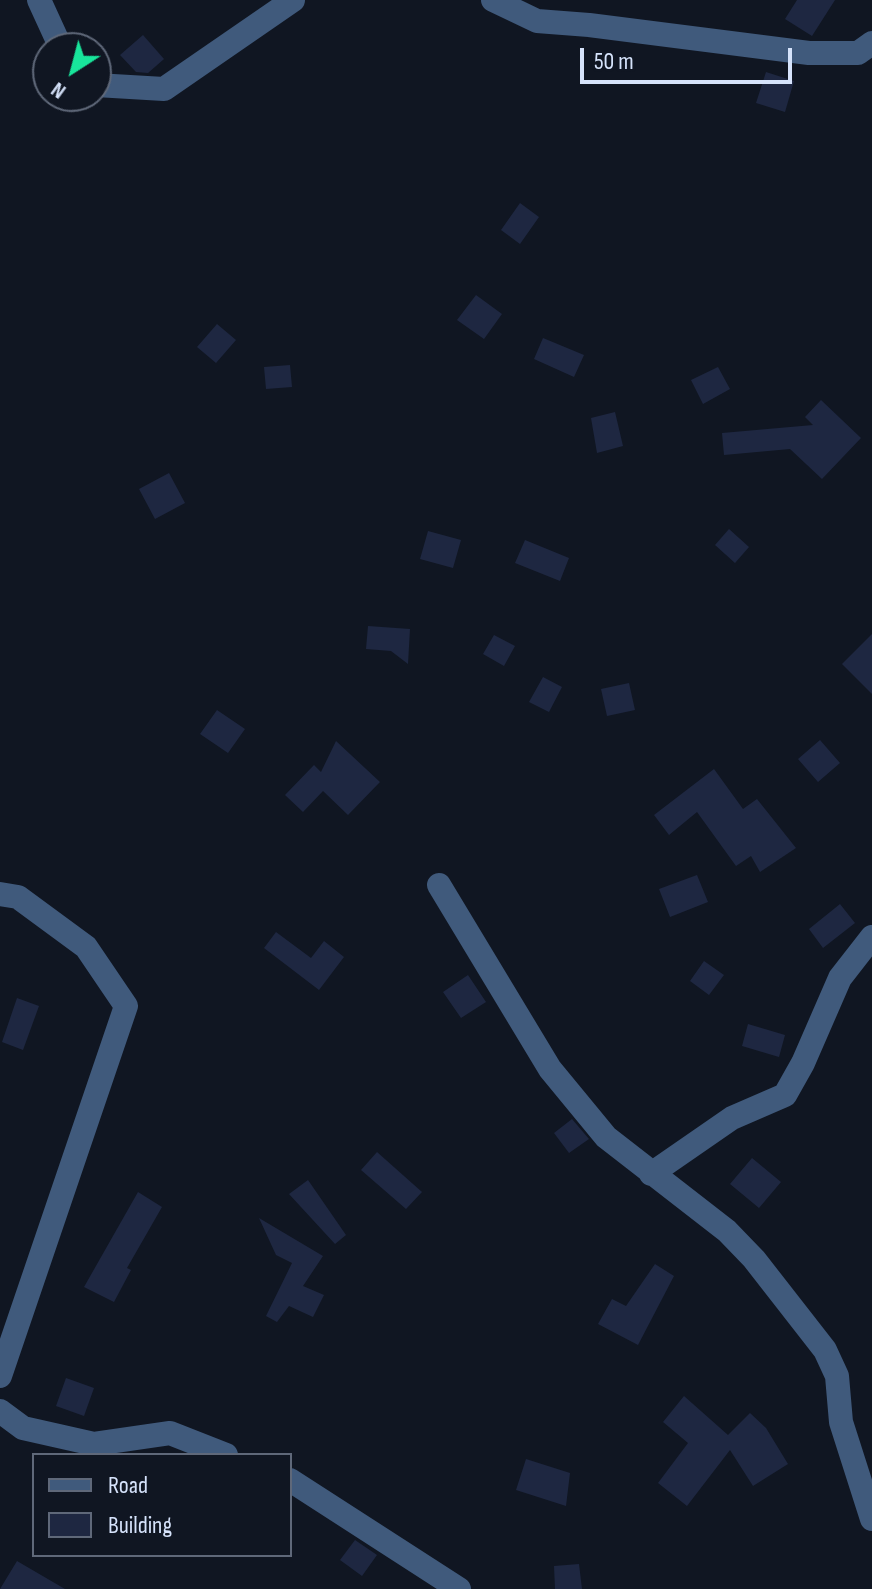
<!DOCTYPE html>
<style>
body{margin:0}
#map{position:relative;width:872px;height:1589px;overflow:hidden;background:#101622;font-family:"Sofia Sans Condensed",sans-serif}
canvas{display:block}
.legend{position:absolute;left:32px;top:1453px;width:260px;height:104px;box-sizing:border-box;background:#101622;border:2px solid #5f6879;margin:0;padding:10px 14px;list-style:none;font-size:24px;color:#d6e3fb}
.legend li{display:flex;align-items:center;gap:16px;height:40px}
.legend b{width:40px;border:2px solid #5f6879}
.north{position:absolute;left:32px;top:32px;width:80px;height:80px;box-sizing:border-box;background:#101622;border:2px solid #5f6879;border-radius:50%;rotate:216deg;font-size:22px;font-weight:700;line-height:32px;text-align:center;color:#d6e3fb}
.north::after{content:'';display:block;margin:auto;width:28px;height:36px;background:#18e59b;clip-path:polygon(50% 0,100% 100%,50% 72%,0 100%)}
.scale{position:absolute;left:580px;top:48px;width:212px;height:36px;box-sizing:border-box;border:4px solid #d6e3fb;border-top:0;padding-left:10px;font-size:24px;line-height:28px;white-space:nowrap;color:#d6e3fb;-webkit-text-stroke:6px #101622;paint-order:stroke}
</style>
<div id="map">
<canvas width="872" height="1589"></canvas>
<ul class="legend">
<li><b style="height:10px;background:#405a7c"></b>Road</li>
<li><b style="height:22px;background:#1e2741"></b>Building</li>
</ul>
<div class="north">N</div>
<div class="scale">50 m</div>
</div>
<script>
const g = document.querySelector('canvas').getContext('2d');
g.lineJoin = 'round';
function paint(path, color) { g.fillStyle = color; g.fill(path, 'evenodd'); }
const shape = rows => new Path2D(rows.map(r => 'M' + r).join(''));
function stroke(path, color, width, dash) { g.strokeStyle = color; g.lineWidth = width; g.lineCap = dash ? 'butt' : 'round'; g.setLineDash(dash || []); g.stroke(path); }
const building = shape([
 [797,0,835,0,812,36,785,19],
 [143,35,164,59,148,73,136,72,120,55],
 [766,72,794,81,785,112,756,103],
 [520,203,539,217,520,244,501,230],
 [476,295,502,314,484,339,457,320],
 [217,324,236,340,216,363,197,347],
 [543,338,584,355,574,377,534,359],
 [290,365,292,387,266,389,264,367],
 [718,367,730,389,703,404,691,380],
 [821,400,861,438,822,479,790,449,724,455,722,433,813,425,805,417],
 [615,412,623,446,597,453,591,418],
 [169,473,185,503,155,519,139,489],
 [729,529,749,547,735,563,715,545],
 [428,531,461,540,453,568,420,559],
 [525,540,569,558,560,581,515,563],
 [368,626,410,629,408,664,391,651,366,649],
 [872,634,872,694,842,664],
 [494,635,515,646,504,666,483,654],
 [543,677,562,687,549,712,529,702],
 [629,683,635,710,607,716,601,689],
 [217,710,245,729,228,753,200,734],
 [820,740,840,763,818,782,798,759],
 [336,741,380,782,348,815,323,791,303,812,285,795,314,765,321,772],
 [714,769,743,809,757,799,796,848,760,872,751,856,736,866,697,812,669,835,654,815],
 [697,875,708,902,670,917,659,889],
 [840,904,855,923,823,948,809,929],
 [276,932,311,958,324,941,344,957,319,990,264,948],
 [704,961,724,975,709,995,690,981],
 [468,975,486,1002,461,1018,443,992],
 [17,998,39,1006,23,1050,2,1042],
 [748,1024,785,1035,779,1057,742,1046],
 [572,1119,589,1139,569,1153,554,1133],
 [377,1152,422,1192,406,1209,361,1170],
 [752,1158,781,1182,759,1208,730,1184],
 [308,1180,346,1235,335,1244,289,1194],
 [138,1192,162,1207,127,1268,131,1270,114,1302,84,1287],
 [259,1218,323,1256,303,1286,324,1295,313,1317,289,1306,277,1322,266,1316,292,1263,276,1255],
 [655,1264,674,1276,638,1345,598,1324,612,1299,626,1306],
 [66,1378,94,1388,84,1416,56,1406],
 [684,1396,728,1435,750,1413,766,1428,788,1464,753,1486,730,1450,687,1506,658,1483,688,1443,663,1422],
 [526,1459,570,1473,566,1506,516,1490],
 [355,1540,377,1555,362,1576,340,1560],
 [17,1561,65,1589,0,1589],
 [579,1564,582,1589,555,1589,554,1566]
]);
const minor = shape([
 [39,0,61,48],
 [493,0,537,21,589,25,809,53,858,53,872,43],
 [96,85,164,89,293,0],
 [439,885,550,1069,606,1137,727,1231,754,1259,825,1350,837,1376,841,1422,872,1519],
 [0,894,18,897,86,947,126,1006,0,1376],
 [651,1174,732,1118,785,1095,803,1063,840,978,872,937],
 [0,1411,23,1428,94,1444,170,1433,226,1455],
 [290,1480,459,1589]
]);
paint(building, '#1e2741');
stroke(minor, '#405a7c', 24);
</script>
